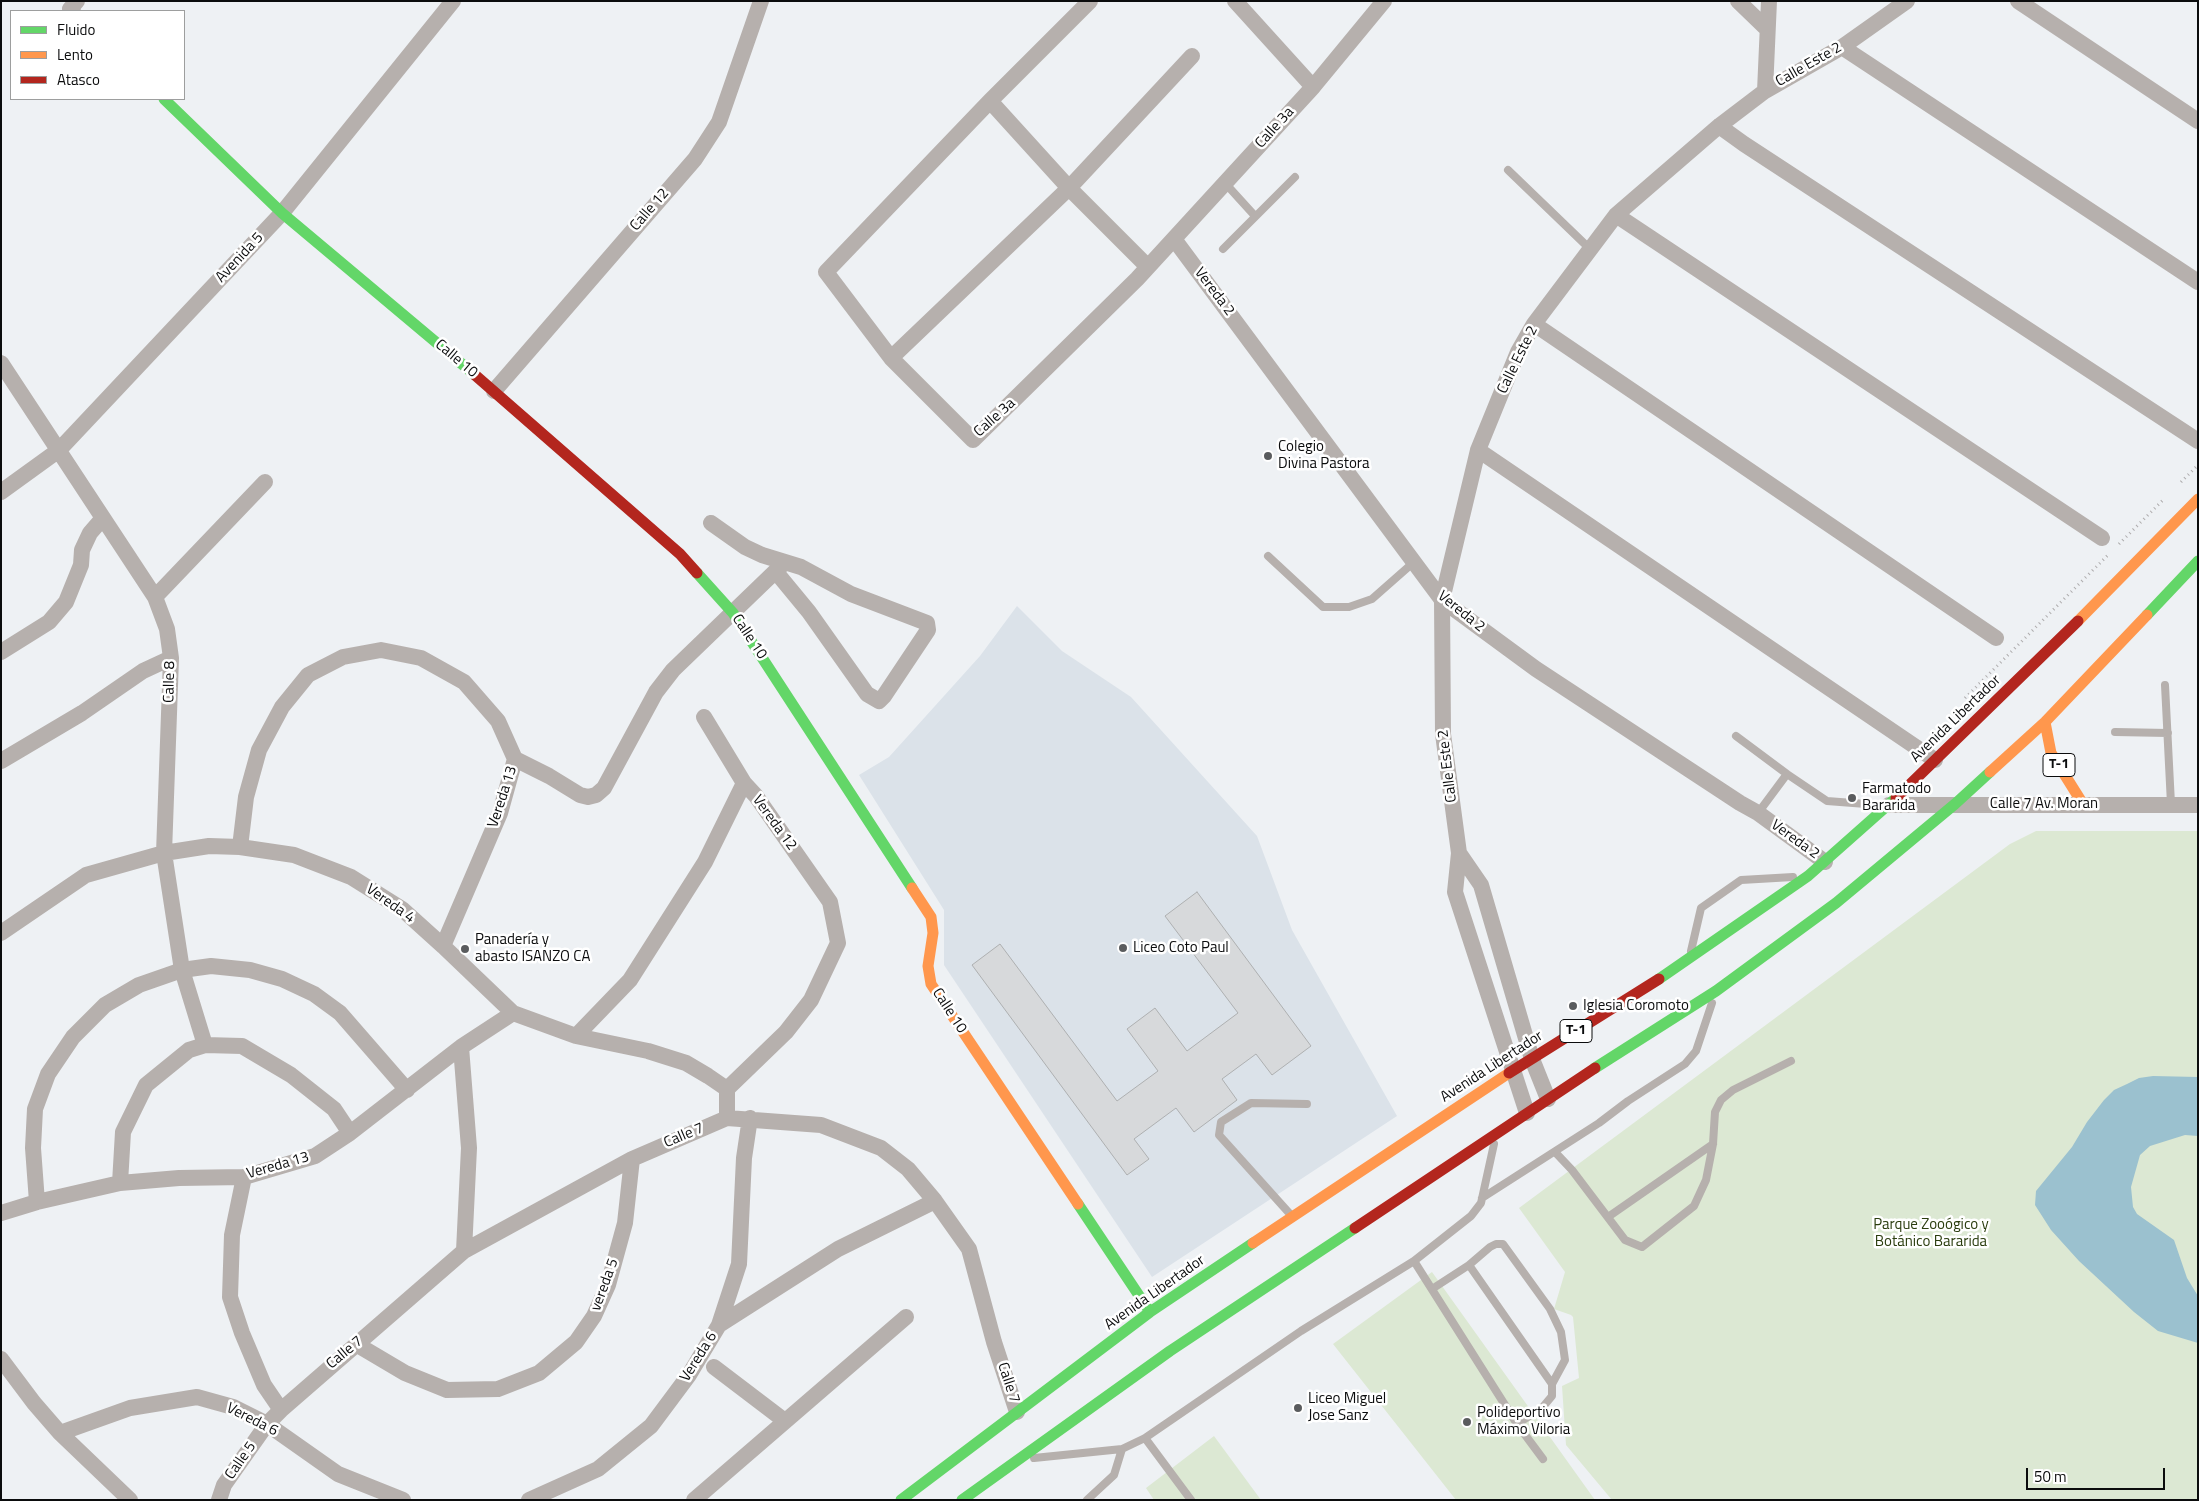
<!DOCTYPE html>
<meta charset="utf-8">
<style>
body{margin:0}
#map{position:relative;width:2199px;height:1501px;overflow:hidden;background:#eef1f4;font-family:"Titillium Web",sans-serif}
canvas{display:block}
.frame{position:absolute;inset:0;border:2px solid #0b0c0d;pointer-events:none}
.legend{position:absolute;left:10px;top:10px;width:175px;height:90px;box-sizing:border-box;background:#fff;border:1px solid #9d9e9e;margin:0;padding:6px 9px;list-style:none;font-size:15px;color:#0b0c0d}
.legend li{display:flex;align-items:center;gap:10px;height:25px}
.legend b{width:25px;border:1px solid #9d9e9e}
.scale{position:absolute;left:2026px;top:1468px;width:139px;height:22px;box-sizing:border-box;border:2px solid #0b0c0d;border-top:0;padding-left:6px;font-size:15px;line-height:18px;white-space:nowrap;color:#0b0c0d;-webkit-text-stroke:4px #fff;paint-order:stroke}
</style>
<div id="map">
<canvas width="2199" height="1501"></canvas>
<div class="frame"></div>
<ul class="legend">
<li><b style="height:6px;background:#63d668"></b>Fluido</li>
<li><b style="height:6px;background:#ff974d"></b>Lento</li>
<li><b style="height:6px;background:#b3261e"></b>Atasco</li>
</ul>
<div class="scale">50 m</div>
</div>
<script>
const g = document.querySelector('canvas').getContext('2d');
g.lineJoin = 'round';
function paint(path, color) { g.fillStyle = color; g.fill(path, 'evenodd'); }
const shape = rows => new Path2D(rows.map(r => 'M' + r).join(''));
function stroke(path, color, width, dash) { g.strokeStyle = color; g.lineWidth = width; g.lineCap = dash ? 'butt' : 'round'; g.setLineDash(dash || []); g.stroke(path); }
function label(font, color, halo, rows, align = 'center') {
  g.font = font + ' "Titillium Web",sans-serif'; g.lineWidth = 5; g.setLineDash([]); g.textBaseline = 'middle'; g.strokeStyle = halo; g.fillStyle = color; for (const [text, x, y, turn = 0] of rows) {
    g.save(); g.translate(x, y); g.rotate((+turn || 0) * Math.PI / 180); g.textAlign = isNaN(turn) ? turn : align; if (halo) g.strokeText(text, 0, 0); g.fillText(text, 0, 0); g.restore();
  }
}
const built = shape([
 [1017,606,1062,651,1131,697,1257,836,1292,930,1397,1116,1152,1277,944,965,944,910,859,775,889,757,980,656]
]);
const green = shape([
 [2036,831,2198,831,2198,1500,1612,1500,1566,1445,1562,1386,1579,1378,1573,1317,1571,1315,1554,1309,1565,1272,1519,1208,2010,844],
 [1432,1272,1595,1500,1456,1500,1333,1344],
 [1214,1436,1261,1500,1154,1500,1146,1488]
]);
const water = shape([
 [2153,1076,2198,1077,2198,1136,2185,1135,2150,1146,2140,1155,2131,1187,2133,1207,2137,1214,2174,1240,2187,1278,2198,1296,2198,1343,2158,1331,2134,1312,2079,1261,2051,1230,2035,1205,2036,1191,2072,1147,2087,1122,2104,1100,2114,1090,2127,1084,2139,1078]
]);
const building = shape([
 [1197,892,1311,1046,1272,1075,1256,1054,1222,1079,1237,1100,1194,1132,1176,1108,1134,1139,1149,1159,1127,1175,972,965,1000,944,1117,1101,1158,1071,1127,1029,1155,1008,1187,1051,1238,1013,1165,916,1197,892]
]);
const path = shape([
 [2181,482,2198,465],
 [2119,544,2164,499],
 [1965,698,2109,554]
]);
const lane = shape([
 [1508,170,1590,249],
 [1225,183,1255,216],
 [1223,249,1295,177],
 [1268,556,1323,607,1349,607,1372,599,1414,562],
 [2165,685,2171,804],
 [2115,732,2168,733],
 [1736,736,1787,774,1758,813],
 [1787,774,1827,801,1879,805],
 [1691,951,1701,908,1741,880,1793,877],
 [1555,1152,1572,1170,1625,1240,1642,1247,1694,1206,1706,1180,1713,1144,1715,1112,1721,1100,1733,1090,1791,1061],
 [1482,1198,1599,1123,1628,1101,1685,1064,1696,1051,1712,1003],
 [1290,1214,1219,1135,1221,1122,1251,1103,1307,1104],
 [1608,1217,1713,1144],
 [1414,1261,1517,1424,1543,1459],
 [1469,1265,1490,1247,1496,1244,1503,1244,1550,1309,1561,1332,1565,1360,1552,1384],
 [1432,1289,1469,1265,1552,1384,1552,1396,1542,1408,1517,1424],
 [1145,1438,1191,1500],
 [1034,1458,1122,1449,1145,1438,1301,1331,1414,1261,1471,1216,1481,1203,1494,1144],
 [1087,1500,1114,1475,1122,1449]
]);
const street = shape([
 [1090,1,990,101,826,272,891,358,973,440,1137,279,1313,87,1384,1],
 [1235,1,1313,87],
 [1738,1,1767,29],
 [2018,1,2198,121],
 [73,11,70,9,77,1],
 [1842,47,2198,282],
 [1765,91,1769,1],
 [990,101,1069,188,1148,267],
 [1719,126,1744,144,2198,441],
 [1616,215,2102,538],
 [1174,239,1442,600,1536,669,1740,803,1758,813,1825,862],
 [1534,324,1996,638],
 [891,358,1069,188,1192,56],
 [1,363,155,597,167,629,171,658,164,853,182,970,205,1045],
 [494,391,695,159,719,122,761,1],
 [1478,450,1935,760],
 [1,492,59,450,282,213,453,1],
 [711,523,745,547,762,555,801,567,851,594,927,623,928,630,884,696,879,701,867,694,809,612,776,572],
 [155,597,265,482],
 [1,652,49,622,66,602,81,565,82,550,90,533,103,518],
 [704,717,744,783],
 [515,759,549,776,580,795,588,797,596,795,604,788,656,692,673,670,783,564],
 [1,761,82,713,143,671,171,658],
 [1889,805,2198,805],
 [240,847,246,797,259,750,282,707,308,675,343,657,381,650,421,658,464,682,498,721,515,759,500,813,443,946],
 [1459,853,1481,885,1532,1059,1548,1099],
 [1,933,86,875,164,853,209,846,240,847,294,855,351,877,402,909,443,946,513,1013,576,1036,648,1051,686,1063,708,1076,727,1089,727,1118],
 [576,1036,630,980,705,862,744,783,756,796,830,902,838,943,811,1000,786,1032,727,1089],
 [461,1047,469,1148,464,1251],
 [1527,1113,1455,892,1459,853,1443,734,1442,600,1478,450,1518,352,1534,324,1616,215,1719,126,1765,91,1842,47,1907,1],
 [244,1177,232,1235,230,1297,242,1333,264,1385,281,1410],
 [120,1183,123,1132,146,1085,189,1050,205,1045,242,1046,291,1075,334,1109,350,1133],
 [37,1202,33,1148,35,1109,48,1074,73,1037,105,1005,139,985,182,970,211,966,250,970,282,979,314,994,340,1013,407,1090],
 [1,1213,37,1202,120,1183,179,1178,244,1177,315,1156,350,1133,461,1047,513,1013],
 [719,1325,739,1264,744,1158,750,1118],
 [356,1344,405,1373,447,1390,498,1389,539,1373,576,1342,594,1316,608,1285,625,1223,632,1159],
 [1,1359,34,1403,60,1433,130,1500],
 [714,1367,785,1421],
 [60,1433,130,1408,197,1397,233,1407,267,1424,338,1474,403,1500],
 [219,1500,224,1485,267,1424,281,1410,464,1251,632,1159,727,1118,821,1125,881,1148,908,1169,935,1201,969,1249,994,1342,1017,1412],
 [529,1500,598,1469,651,1426,689,1375,719,1325,838,1249,935,1201],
 [694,1500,906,1317]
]);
const fast = shape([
 [164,99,282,213,475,375],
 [697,573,733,613,912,888],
 [2147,615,2198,561],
 [1659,979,1808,876,1896,798],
 [1595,1068,1716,991,1836,903,1955,804,1990,772],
 [1078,1204,1150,1312],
 [901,1500,1150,1312,1253,1243],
 [962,1500,1170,1351,1355,1228]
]);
const slow = shape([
 [2078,621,2198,499],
 [2045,722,2051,753,2083,804],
 [1990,772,2045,722,2147,615],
 [912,888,931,917,933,933,928,966,931,984,1078,1204],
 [1253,1243,1509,1073]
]);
const jam = shape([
 [475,375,680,554,697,573],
 [1896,798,2078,621],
 [1509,1073,1659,979],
 [1355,1228,1595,1068]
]);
const markers = [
 [1268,456,5,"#5a5c5e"],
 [1852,798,5,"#5a5c5e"],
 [1123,948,5,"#5a5c5e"],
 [465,949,5,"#5a5c5e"],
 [1573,1006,5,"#5a5c5e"],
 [1298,1408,5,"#5a5c5e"],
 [1467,1422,5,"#5a5c5e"]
];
const shields = [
 [2059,765,32],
 [1576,1031,32]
];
const shieldNames = [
 ["T-1",2059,765],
 ["T-1",1576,1031]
];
const streetNames = [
 ["Calle Este 2",1809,65,-30],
 ["Calle 3a",1275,128,-48],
 ["Calle 12",650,210,-49],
 ["Avenida 5",240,258,-47],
 ["Vereda 2",1214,292,53],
 ["Calle 10",456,359,40],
 ["Calle Este 2",1518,360,-64],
 ["Calle 3a",995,418,-42],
 ["Vereda 2",1461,612,39],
 ["Calle 10",749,637,56],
 ["Calle 8",170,682,-89],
 ["Avenida Libertador",1956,719,-44],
 ["Calle Este 2",1448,766,-97],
 ["Vereda 13",503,797,-72],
 ["Calle 7 Av. Moran",2044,804],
 ["Vereda 12",774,823,54],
 ["Vereda 2",1795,840,36],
 ["Vereda 4",390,904,35],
 ["Calle 10",949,1011,57],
 ["Avenida Libertador",1492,1067,-33],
 ["Calle 7",684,1136,-23],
 ["Vereda 13",278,1166,-16],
 ["vereda 5",605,1285,-70],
 ["Avenida Libertador",1155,1293,-35],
 ["Calle 7",345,1353,-40],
 ["Vereda 6",699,1357,-58],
 ["Calle 7",1008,1383,72],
 ["Vereda 6",252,1420,27],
 ["Calle 5",241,1461,-55]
];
const poiNames = [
 ["Colegio",1278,447],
 ["Divina Pastora",1278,464],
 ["Farmatodo",1862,789],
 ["Bararida",1862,806],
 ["Panadería y",475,940],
 ["abasto ISANZO CA",475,957],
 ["Liceo Coto Paul",1133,948],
 ["Iglesia Coromoto",1583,1006],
 ["Liceo Miguel",1308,1399],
 ["Jose Sanz",1308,1416],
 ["Polideportivo",1477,1413],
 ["Máximo Viloria",1477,1430]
];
const parkNames = [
 ["Parque Zooógico y",1931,1225],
 ["Botánico Bararida",1931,1242]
];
paint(built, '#dbe2e9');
paint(green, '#dce8d3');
paint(water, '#9bc1cf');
paint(building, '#d7d9db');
stroke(building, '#aeb0b1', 1);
stroke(path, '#aeacad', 3, [1, 4]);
stroke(lane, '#b6b0ad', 8);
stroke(street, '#b6b0ad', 16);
stroke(fast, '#63d668', 11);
stroke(slow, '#ff974d', 11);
stroke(jam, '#b3261e', 11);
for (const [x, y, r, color] of markers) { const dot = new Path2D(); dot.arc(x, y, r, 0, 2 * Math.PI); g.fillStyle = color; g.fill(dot); stroke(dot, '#fff', 2); }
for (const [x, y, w] of shields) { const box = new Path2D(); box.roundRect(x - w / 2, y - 11.5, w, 23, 4); g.fillStyle = '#fff'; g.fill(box); stroke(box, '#0b0c0d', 1); }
label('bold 14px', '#0b0c0d', null, shieldNames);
label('15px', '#0b0c0d', '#fff', streetNames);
label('15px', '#0b0c0d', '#fff', poiNames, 'left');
label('15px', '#2b3d0f', '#fff', parkNames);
</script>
